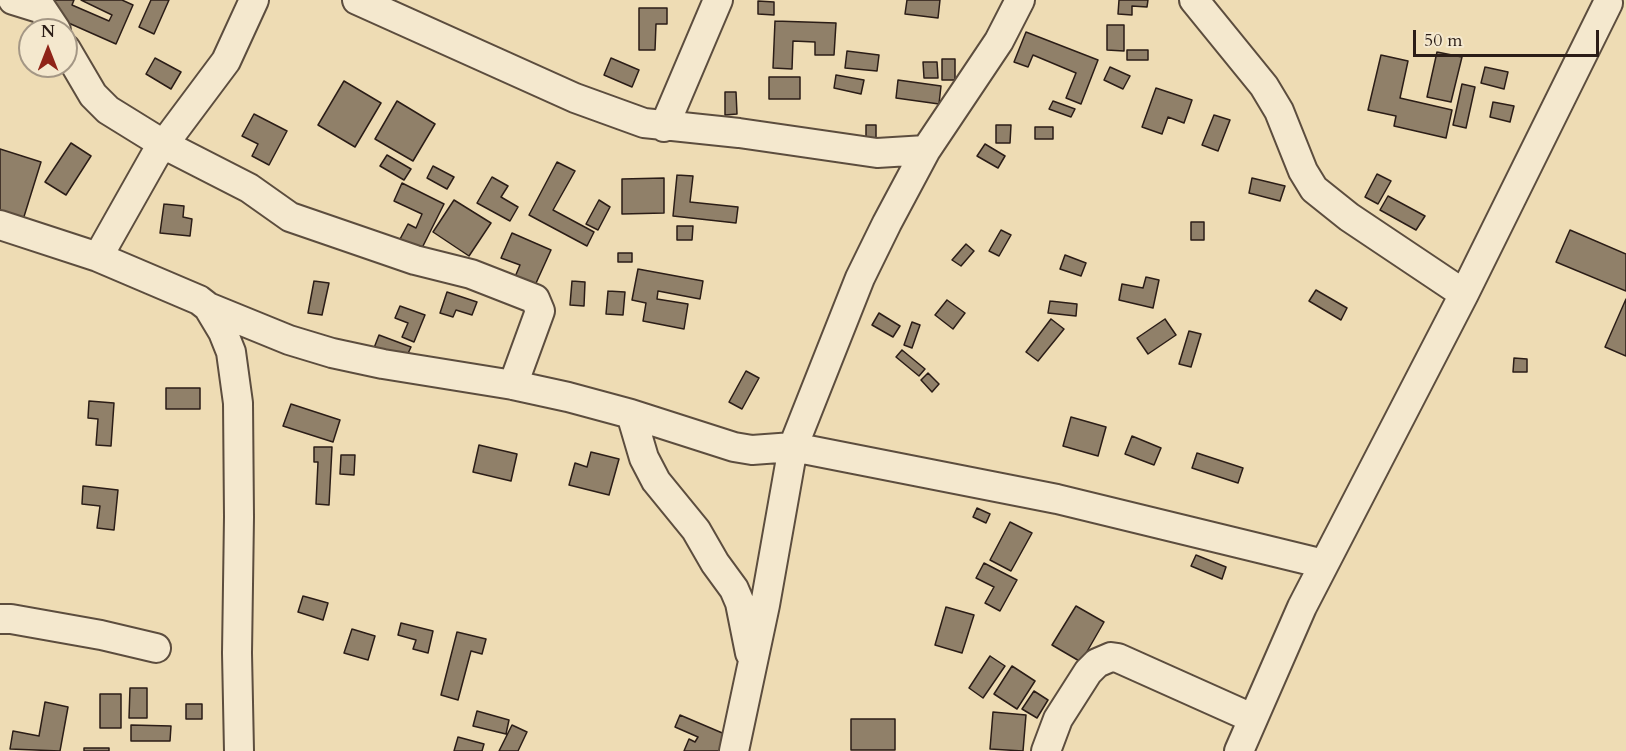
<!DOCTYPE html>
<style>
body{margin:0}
#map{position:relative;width:1626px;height:751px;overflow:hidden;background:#eedcb4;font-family:Cardo,serif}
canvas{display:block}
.north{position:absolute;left:18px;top:18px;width:60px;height:60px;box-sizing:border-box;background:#f4e8ce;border:2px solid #a49785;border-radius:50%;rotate:0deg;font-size:16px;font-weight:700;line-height:24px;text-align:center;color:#2b1d17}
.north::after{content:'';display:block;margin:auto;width:21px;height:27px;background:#8f2418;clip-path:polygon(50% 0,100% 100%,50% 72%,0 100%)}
.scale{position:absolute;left:1413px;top:30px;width:186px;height:27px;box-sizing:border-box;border:3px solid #2b1d17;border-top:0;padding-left:8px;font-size:18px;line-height:21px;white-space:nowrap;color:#2b1d17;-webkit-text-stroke:4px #f4e8ce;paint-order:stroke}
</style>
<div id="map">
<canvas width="1626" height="751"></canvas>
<div class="north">N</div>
<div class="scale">50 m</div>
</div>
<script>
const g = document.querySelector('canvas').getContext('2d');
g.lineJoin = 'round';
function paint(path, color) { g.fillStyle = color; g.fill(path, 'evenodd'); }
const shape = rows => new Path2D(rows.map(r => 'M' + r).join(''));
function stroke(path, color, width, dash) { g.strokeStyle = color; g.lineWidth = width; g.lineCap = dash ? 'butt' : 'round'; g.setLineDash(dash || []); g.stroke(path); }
const building = shape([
 [52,0,74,0,72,5,109,21,112,15,81,0,122,0,133,5,116,44,46,13,52,0],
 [151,0,169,0,154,34,139,27,151,0],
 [907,0,940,0,938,18,905,14,907,0],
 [1119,0,1148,0,1147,7,1132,6,1132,15,1118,14,1119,0],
 [758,1,774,2,774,15,758,14,758,1],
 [639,8,667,8,667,24,656,24,655,50,639,50,639,8],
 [775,21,836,23,834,55,815,55,815,42,793,41,792,69,773,68,775,21],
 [1107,25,1124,25,1124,51,1107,50,1107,25],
 [1026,32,1098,60,1081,104,1066,98,1076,73,1033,55,1028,67,1014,62,1026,32],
 [1127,50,1148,50,1148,60,1127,60,1127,50],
 [847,51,879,55,877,71,845,68,847,51],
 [1437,52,1462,57,1451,102,1427,97,1437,52],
 [1381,55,1408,61,1400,98,1452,110,1446,138,1394,126,1396,116,1368,110,1381,55],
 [155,58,181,72,171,89,146,74,155,58],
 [611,58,639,70,632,87,604,75,611,58],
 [942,59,955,59,955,80,942,80,942,59],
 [923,62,937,62,938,78,924,78,923,62],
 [1110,67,1130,76,1123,89,1104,80,1110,67],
 [1485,67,1508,72,1504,89,1481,83,1485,67],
 [836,75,864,80,861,94,834,88,836,75],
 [769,77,800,77,800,99,769,99,769,77],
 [898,80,941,86,939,104,896,98,898,80],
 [344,81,381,103,355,147,318,125,344,81],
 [1462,84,1475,87,1466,128,1453,125,1462,84],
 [1156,88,1192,100,1184,123,1168,117,1162,134,1142,127,1156,88],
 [725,92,736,92,737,114,725,115,725,92],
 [397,101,435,124,413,161,375,139,397,101],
 [1053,101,1075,109,1071,117,1049,109,1053,101],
 [1493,102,1514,106,1510,122,1490,117,1493,102],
 [254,114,287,131,269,165,252,156,258,144,242,136,254,114],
 [1214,115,1230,120,1218,151,1202,145,1214,115],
 [866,125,876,125,876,147,866,147,866,125],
 [996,125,1011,125,1010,143,996,143,996,125],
 [1035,127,1053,127,1053,139,1035,139,1035,127],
 [71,143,91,156,66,195,45,182,71,143],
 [985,144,1005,156,998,168,977,156,985,144],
 [0,149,41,162,22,223,0,216,0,149],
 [387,155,411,169,404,180,380,166,387,155],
 [557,162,575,171,553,210,594,232,587,246,529,215,557,162],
 [433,166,454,177,447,189,427,178,433,166],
 [1377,174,1391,181,1378,204,1365,197,1377,174],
 [677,175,693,176,690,202,738,207,736,223,673,216,677,175],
 [492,177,508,186,501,197,518,207,510,221,477,203,492,177],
 [664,178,664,213,622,214,622,179,664,178],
 [1252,178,1285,186,1280,201,1249,193,1252,178],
 [402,183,444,204,420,252,399,241,408,224,416,228,422,214,394,201,402,183],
 [1388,196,1425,216,1416,230,1380,210,1388,196],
 [454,200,491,223,469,256,433,232,454,200],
 [599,200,610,207,598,230,586,224,599,200],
 [164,204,184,206,183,217,192,219,190,236,160,233,164,204],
 [1191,222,1204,222,1204,240,1191,240,1191,222],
 [677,226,693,226,692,240,677,240,677,226],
 [1001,230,1011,235,999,256,989,251,1001,230],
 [1570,230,1626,254,1626,291,1556,262,1570,230],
 [512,233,551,250,532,292,512,284,520,265,501,258,512,233],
 [966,244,974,251,961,266,952,260,966,244],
 [618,253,632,253,632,262,618,262,618,253],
 [1065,255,1086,263,1081,276,1060,269,1065,255],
 [638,269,703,281,700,299,658,291,657,299,688,304,684,329,643,321,646,303,632,300,638,269],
 [1146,277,1159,280,1153,308,1119,300,1122,284,1143,288,1146,277],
 [314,281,329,283,322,315,308,313,314,281],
 [572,281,585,282,584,306,570,305,572,281],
 [1316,290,1347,308,1341,320,1309,301,1316,290],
 [608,291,625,292,623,315,606,314,608,291],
 [447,292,477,302,472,315,456,310,453,317,440,313,447,292],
 [1626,299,1626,356,1605,347,1626,299],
 [947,300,965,313,953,329,935,315,947,300],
 [1050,301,1077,304,1076,316,1048,313,1050,301],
 [400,306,425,315,414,342,402,337,408,323,395,318,400,306],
 [879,313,900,326,893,337,872,325,879,313],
 [1051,319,1064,329,1038,361,1026,352,1051,319],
 [1165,319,1176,335,1148,354,1137,338,1165,319],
 [912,322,920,325,912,348,904,345,912,322],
 [1189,331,1201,334,1191,367,1179,364,1189,331],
 [379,335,411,347,405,360,374,348,379,335],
 [902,350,925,369,919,376,896,357,902,350],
 [1514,358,1527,359,1527,372,1513,372,1514,358],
 [746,371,759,378,742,409,729,402,746,371],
 [928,373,939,384,932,392,921,380,928,373],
 [166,388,200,388,200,409,166,409,166,388],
 [89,401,114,403,111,446,96,445,98,419,88,418,89,401],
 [291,404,340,420,333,442,283,426,291,404],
 [1071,417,1106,427,1098,456,1063,446,1071,417],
 [1132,436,1161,448,1154,465,1125,454,1132,436],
 [479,445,517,454,511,481,473,472,479,445],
 [314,447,332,447,329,505,316,504,318,462,314,462,314,447],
 [591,452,619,459,609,495,569,485,575,463,587,467,591,452],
 [1197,453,1243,468,1238,483,1192,468,1197,453],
 [341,455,355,455,354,475,340,474,341,455],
 [83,486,118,490,114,530,97,528,100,506,82,504,83,486],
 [977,508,990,514,986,523,973,517,977,508],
 [1010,522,1032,533,1011,571,990,560,1010,522],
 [1196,555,1226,567,1222,579,1191,566,1196,555],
 [984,563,1017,580,1000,611,985,603,994,587,976,578,984,563],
 [303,596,328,603,323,620,298,612,303,596],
 [1076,606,1104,622,1081,662,1052,645,1076,606],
 [946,607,974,615,962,653,935,645,946,607],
 [401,623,433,631,428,653,413,649,416,640,398,635,401,623],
 [352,629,375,636,368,660,344,653,352,629],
 [457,632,486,639,482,654,471,651,458,700,441,695,457,632],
 [990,656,1005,666,983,698,969,688,990,656],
 [1012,666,1035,681,1017,709,994,694,1012,666],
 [130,688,147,688,147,718,129,718,130,688],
 [1034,691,1048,700,1037,718,1022,709,1034,691],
 [100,694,121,694,121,728,100,728,100,694],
 [45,702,68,707,60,751,10,749,13,731,39,736,45,702],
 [186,704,202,704,202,719,186,719,186,704],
 [477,711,509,720,506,734,473,726,477,711],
 [993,712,1026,715,1023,751,990,749,993,712],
 [680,715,727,735,720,751,684,751,689,739,695,742,698,737,675,727,680,715],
 [851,719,895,719,895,750,851,750,851,719],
 [131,725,171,726,170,741,131,741,131,725],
 [512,725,527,732,518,751,499,751,512,725],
 [458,737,484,744,482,751,454,751,458,737],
 [84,748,109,748,109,751,84,751,84,748]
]);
const street = shape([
 [13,0,42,9,56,30],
 [357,0,575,98,644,123,739,133,877,153,926,150],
 [1194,0,1264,86,1279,111,1303,171,1314,189,1349,217,1464,294],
 [66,49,93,95,108,110,163,144,249,188,290,217,415,260,471,274,535,299,540,311,513,385],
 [664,127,718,0],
 [0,225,98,257,199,300,208,307,223,332,231,352,238,403,239,517,237,653,239,751],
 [98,257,155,156,226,61,254,0],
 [208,307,289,340,332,353,383,364,513,385,568,397,631,414,734,447,752,450,793,447,1057,499,1324,564],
 [631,414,644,458,656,481,696,530,715,563,734,589,740,603,750,653],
 [0,619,11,619,101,635,156,648],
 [734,751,765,605,793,447,860,278,887,223,926,150,999,41,1020,0],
 [1046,751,1058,719,1088,672,1097,663,1111,657,1118,658,1252,718],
 [1239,751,1302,607,1464,294,1608,3]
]);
paint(building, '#908069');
stroke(building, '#2b1d17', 1.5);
stroke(street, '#5c4d3e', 32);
stroke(street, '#f4e8ce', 28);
</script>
